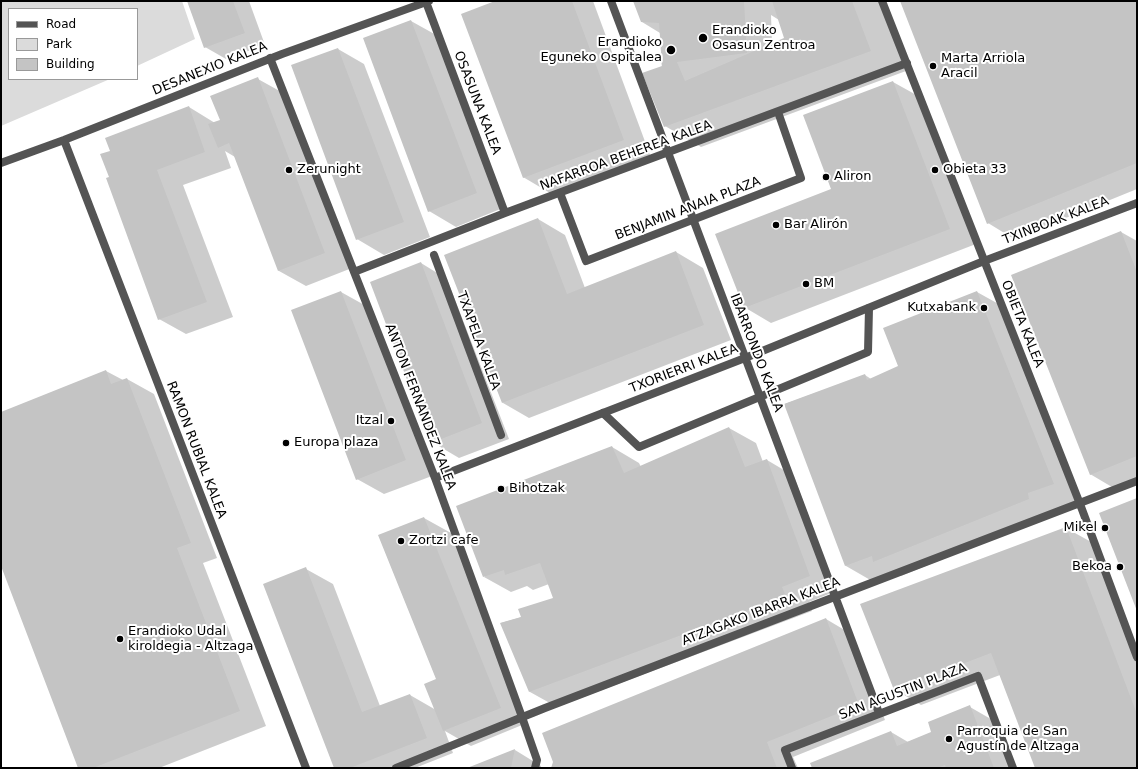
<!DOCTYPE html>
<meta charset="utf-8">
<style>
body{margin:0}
#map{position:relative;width:1138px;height:769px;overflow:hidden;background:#fff;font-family:"DejaVu Sans",sans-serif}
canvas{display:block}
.frame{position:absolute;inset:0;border:2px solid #000;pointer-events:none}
.legend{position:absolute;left:8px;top:8px;width:130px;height:72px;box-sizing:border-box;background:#fff;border:1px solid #999;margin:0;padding:5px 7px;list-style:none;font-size:12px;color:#000}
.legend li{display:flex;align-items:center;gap:8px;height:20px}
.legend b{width:20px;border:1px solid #999}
</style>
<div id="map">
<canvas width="1138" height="769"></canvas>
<div class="frame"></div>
<ul class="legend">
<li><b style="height:5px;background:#545454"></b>Road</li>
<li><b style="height:11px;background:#dbdbdb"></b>Park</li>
<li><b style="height:11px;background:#c4c4c4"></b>Building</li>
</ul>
</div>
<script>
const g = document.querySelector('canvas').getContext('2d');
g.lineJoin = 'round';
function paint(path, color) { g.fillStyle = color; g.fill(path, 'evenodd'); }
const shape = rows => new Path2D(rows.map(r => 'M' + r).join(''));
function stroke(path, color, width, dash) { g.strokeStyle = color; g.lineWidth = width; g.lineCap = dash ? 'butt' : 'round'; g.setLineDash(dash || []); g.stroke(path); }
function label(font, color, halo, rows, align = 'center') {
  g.font = font + ' "DejaVu Sans",sans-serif'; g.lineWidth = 4; g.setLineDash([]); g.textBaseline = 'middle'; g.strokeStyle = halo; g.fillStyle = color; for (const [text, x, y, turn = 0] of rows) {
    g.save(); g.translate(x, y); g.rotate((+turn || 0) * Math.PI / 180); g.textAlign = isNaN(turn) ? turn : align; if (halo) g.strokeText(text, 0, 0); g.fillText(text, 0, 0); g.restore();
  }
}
const green = shape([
 [1,1,182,1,195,39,137,66,137,9,9,9,9,79,110,79,1,126]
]);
const shadow = shape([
 [188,1,249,1,265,45,226,59,205,47],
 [497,1,593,1,650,155,550,193,523,177],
 [634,1,879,1,906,71,701,147,665,126,660,33,642,22],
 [771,15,779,20,786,38,772,44],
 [901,1,1137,1,1137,189,1014,239,988,223],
 [411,21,438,36,503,208,456,227,429,211,364,39],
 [338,49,364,64,430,237,384,255,357,239],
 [258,79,285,94,352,268,306,286,279,271,235,157,225,151,231,168,183,185,233,317,186,334,159,319,110,178,112,152,189,107,215,123,221,121],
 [893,82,920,97,976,244,771,323,744,307,832,190],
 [538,219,565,235,585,288,676,252,703,268,731,340,529,418,503,403],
 [1121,232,1137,241,1137,482,1117,490,1090,474],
 [421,263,447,279,509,439,459,458,432,442],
 [341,292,368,307,432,476,384,494,357,479,293,310],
 [977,292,1004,307,1081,499,1055,514,901,576,895,573,872,581,846,566,785,404,865,375,871,379,900,366],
 [106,371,123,380,127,379,154,394,217,558,203,563,266,726,159,768,79,768,1,563,1,413],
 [729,428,756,443,763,462,767,460,794,476,836,591,809,602,812,611,557,707,530,692,501,623,522,617,554,598,549,584,533,590,527,586,511,592,484,577,612,447,639,463,641,467],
 [424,518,451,533,527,723,471,746,445,731,453,753,415,768,335,768,306,569,333,584,380,706,410,695,436,710,437,680,379,536],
 [1066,528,1093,543,1137,660,1137,768,1036,768,1000,675,921,705,894,689],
 [826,619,853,635,885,720,793,757,798,768,552,768],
 [970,707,996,722,1015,768,813,768,891,732,908,742,933,732],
 [515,750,541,766,541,768,469,768]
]);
const building = shape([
 [187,1,233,1,245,33,204,48],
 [495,1,572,1,624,140,523,178,461,14],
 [633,1,744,1,747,53,677,62,685,81,784,38,772,1,852,1,871,51,664,127,642,73,662,66,659,23,641,22],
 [900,1,1137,1,1137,163,987,224],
 [411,20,477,193,428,212,363,38],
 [338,48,404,222,356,240,291,65],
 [258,77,325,253,278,271,229,143,218,148,208,124,220,120,210,96],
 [893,81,950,229,744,308,715,234,831,189,803,115],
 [189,106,205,152,157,170,207,302,158,320,106,178,109,177,100,154,110,151,105,138],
 [538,218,567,294,676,251,704,325,502,403,444,255],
 [1121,231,1137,272,1137,456,1090,475,1011,275],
 [421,262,482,423,431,443,370,282],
 [341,291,406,460,356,480,291,310],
 [977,291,1054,484,1028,493,1029,499,873,562,872,556,845,566,784,404,865,374,867,380,898,366,883,328],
 [106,370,111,384,127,378,191,543,177,548,240,711,93,768,78,768,1,566,1,412],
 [729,427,745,467,767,459,810,576,782,587,786,596,529,692,500,623,521,617,518,609,553,598,540,563,505,575,504,570,483,577,456,506,612,446,624,473],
 [1137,498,1137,611,1099,513],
 [424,517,501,708,443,731,424,684,436,679,378,535],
 [1066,527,1137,714,1137,768,1035,768,991,653,894,690,860,604],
 [306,567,362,712,410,694,427,738,350,768,334,768,263,584],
 [826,618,859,705,767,742,777,768,551,768,553,762,542,733],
 [970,705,994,768,946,768,945,765,937,768,812,768,810,763,891,731,897,746,931,732,928,722],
 [515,749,511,768,467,768]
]);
const lane = shape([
 [560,193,586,261,801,178,778,112],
 [603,413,639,447,868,352,869,308]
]);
const street = shape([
 [611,1,879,713],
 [882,1,1080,504,1137,657],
 [426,2,505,213],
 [270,58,435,478,522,717,537,760,535,768],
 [64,140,306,768],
 [1,163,64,140,282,54,429,1],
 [434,255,501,435],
 [354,272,505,213,907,63],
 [435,478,745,358,984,261,1137,203],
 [396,768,545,708,1137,481],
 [792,768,785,750,978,676,1013,768]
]);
const markers = [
 [703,38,5,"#000"],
 [671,50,5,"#000"],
 [933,66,4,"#000"],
 [289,170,4,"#000"],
 [935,170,4,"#000"],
 [826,177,4,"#000"],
 [776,225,4,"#000"],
 [806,284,4,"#000"],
 [984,308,4,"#000"],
 [391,421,4,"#000"],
 [286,443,4,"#000"],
 [501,489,4,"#000"],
 [1105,528,4,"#000"],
 [401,541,4,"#000"],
 [1120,567,4,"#000"],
 [120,639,4,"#000"],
 [949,739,4,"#000"]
];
const poiNames = [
 ["Erandioko",712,31],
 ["Osasun Zentroa",712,46],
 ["Erandioko",662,43,"right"],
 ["Eguneko Ospitalea",662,58,"right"],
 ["Marta Arriola",941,59],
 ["Aracil",941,74],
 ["Zerunight",297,170],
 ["Obieta 33",943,170],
 ["Aliron",834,177],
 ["Bar Alirón",784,225],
 ["BM",814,284],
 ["Kutxabank",976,308,"right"],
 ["Itzal",383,421,"right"],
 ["Europa plaza",294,443],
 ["Bihotzak",509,489],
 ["Mikel",1097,528,"right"],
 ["Zortzi cafe",409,541],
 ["Bekoa",1112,567,"right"],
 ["Erandioko Udal",128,632],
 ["kiroldegia - Altzaga",128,647],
 ["Parroquia de San",957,732],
 ["Agustín de Altzaga",957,747]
];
const streetNames = [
 ["DESANEXIO KALEA",210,69,-22],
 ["OSASUNA KALEA",477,103,69],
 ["NAFARROA BEHEREA KALEA",626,156,-20],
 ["BENJAMIN ANAIA PLAZA",688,209,-21],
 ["TXINBOAK KALEA",1056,221,-21],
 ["OBIETA KALEA",1022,324,68],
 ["TXAPELA KALEA",478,341,70],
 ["IBARRONDO KALEA",756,353,69],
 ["TXORIERRI KALEA",684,369,-21],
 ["ANTON FERNANDEZ KALEA",420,407,69],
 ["RAMON RUBIAL KALEA",196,450,69],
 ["ATZAGAKO IBARRA KALEA",761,612,-21],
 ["SAN AGUSTIN PLAZA",903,692,-21]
];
paint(green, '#dbdbdb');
paint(shadow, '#0003');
paint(building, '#c4c4c4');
stroke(lane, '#545454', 8);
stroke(street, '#545454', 8);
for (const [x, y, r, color] of markers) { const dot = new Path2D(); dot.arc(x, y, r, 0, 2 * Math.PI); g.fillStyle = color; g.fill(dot); stroke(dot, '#fff', 1.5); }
label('13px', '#000', '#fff', poiNames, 'left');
label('13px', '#000', '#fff', streetNames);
</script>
